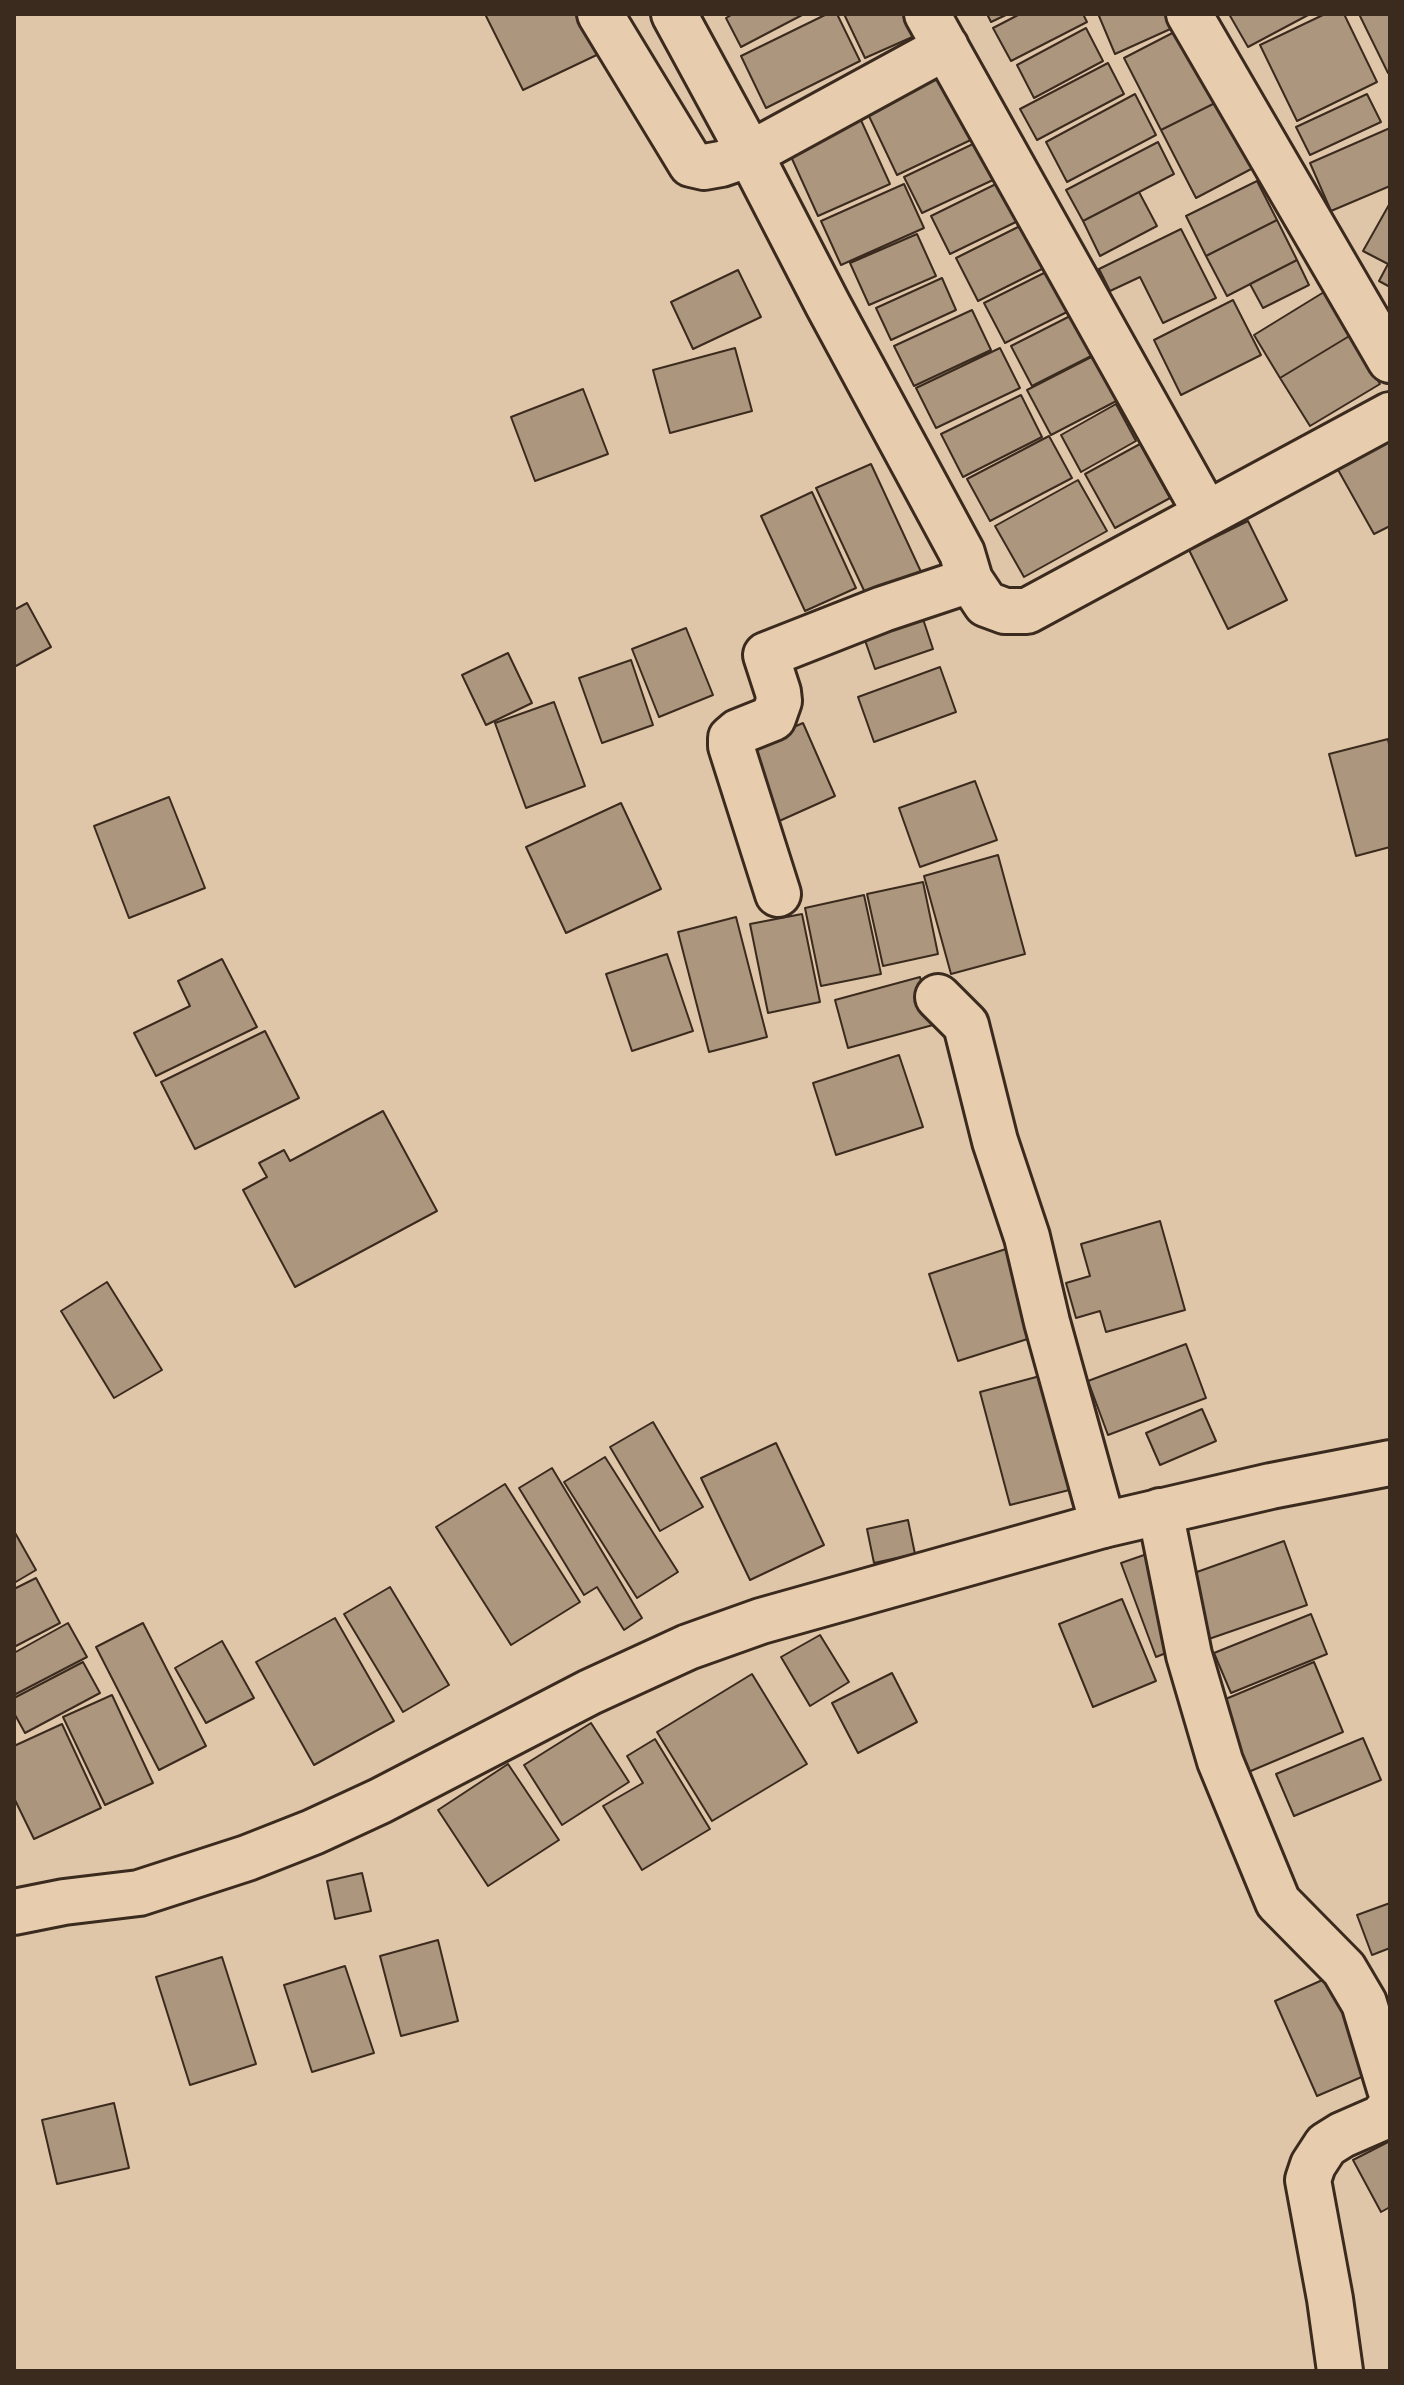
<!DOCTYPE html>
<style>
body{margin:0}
#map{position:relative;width:1404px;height:2385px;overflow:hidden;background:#e0c6a8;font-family:Itim,sans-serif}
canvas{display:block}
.frame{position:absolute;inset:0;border:16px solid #3b2a1e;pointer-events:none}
</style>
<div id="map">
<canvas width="1404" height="2385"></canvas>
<div class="frame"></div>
</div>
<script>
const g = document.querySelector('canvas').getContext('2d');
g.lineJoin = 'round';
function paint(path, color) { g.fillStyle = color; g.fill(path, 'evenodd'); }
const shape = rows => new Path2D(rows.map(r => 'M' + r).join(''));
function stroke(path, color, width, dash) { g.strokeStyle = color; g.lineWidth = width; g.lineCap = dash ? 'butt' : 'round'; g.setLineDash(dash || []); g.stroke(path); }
const building = shape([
 [485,14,585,14,603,52,523,90,485,14],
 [733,14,804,14,741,47,726,18,733,14],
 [827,14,837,14,860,61,766,108,741,56,827,14],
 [844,14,918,14,926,31,865,58,844,14],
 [987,14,1008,14,991,22,987,14],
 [1020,14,1083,14,1087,22,1011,61,993,28,1020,14],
 [1102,14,1172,14,1177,26,1115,54,1099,16,1102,14],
 [1229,14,1310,14,1248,47,1229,14],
 [1325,14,1344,14,1377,82,1297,121,1260,45,1325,14],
 [1359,14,1390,14,1390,72,1388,73,1359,14],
 [1184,27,1221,100,1161,130,1124,58,1184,27],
 [1086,28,1103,61,1034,98,1017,65,1086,28],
 [1108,63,1124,94,1037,140,1020,109,1108,63],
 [947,74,977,137,897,175,867,112,947,74],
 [1135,94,1156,135,1067,182,1046,142,1135,94],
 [1367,94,1381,122,1310,155,1296,127,1367,94],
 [1221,100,1255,167,1196,198,1161,130,1221,100],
 [860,118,890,184,818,216,788,150,860,118],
 [1390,128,1390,186,1331,211,1310,163,1390,128],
 [1158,142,1174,174,1083,221,1066,190,1158,142],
 [975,143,993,180,922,213,904,177,975,143],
 [1257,181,1277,220,1206,256,1186,216,1257,181],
 [1000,182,1020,220,950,254,931,216,1000,182],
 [904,184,924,228,841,265,821,221,904,184],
 [1139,192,1157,226,1100,256,1083,221,1139,192],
 [1390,203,1390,287,1379,281,1388,264,1363,251,1390,203],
 [1277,220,1297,260,1227,296,1206,256,1277,220],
 [1024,224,1046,267,978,301,956,258,1024,224],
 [1181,229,1216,298,1163,323,1140,277,1110,291,1099,269,1181,229],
 [917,234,936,276,869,305,850,263,917,234],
 [1297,260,1309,285,1263,308,1250,284,1297,260],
 [738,270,761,317,693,349,671,302,738,270],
 [1050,270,1071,310,1005,343,984,303,1050,270],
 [942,278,956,310,891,340,876,308,942,278],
 [1324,292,1351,335,1280,378,1254,335,1324,292],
 [1233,300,1261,355,1181,395,1154,340,1233,300],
 [972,310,991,350,914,386,894,346,972,310],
 [1078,312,1099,352,1032,386,1011,346,1078,312],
 [1351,335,1380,384,1310,426,1280,378,1351,335],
 [735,348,752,411,670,433,653,370,735,348],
 [1000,348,1020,388,936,428,916,388,1000,348],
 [1103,351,1126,396,1051,435,1027,390,1103,351],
 [583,389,608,454,535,481,511,417,583,389],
 [1021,395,1042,437,963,477,941,434,1021,395],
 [1116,404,1136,441,1081,472,1061,435,1116,404],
 [1049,436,1072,478,990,521,967,479,1049,436],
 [1390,439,1390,526,1374,534,1337,468,1390,439],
 [1140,444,1170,498,1115,528,1085,474,1140,444],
 [871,464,922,574,868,599,816,488,871,464],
 [1078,480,1107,531,1024,577,995,526,1078,480],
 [812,492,856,588,805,611,761,516,812,492],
 [1248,521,1287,600,1228,629,1189,550,1248,521],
 [27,603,51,647,14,667,14,610,27,603],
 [919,607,933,649,875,669,860,626,919,607],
 [686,628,713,695,659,717,632,649,686,628],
 [508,653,532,703,486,725,462,675,508,653],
 [631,660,653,725,602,743,579,678,631,660],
 [940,667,956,712,874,742,858,697,940,667],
 [554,702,585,786,526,808,495,723,554,702],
 [803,723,835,796,777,822,745,748,803,723],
 [1388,739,1390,749,1390,847,1356,856,1329,754,1388,739],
 [975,781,997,840,920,867,899,808,975,781],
 [169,797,205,888,129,918,94,826,169,797],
 [621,803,661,889,566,933,526,847,621,803],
 [998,855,1025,954,951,974,924,876,998,855],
 [923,882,938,954,883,966,867,894,923,882],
 [864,895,881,974,821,986,805,908,864,895],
 [802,914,820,1002,768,1013,750,924,802,914],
 [736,917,767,1037,709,1052,678,932,736,917],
 [667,954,693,1031,632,1051,606,974,667,954],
 [222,959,257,1027,156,1076,134,1033,190,1006,178,981,222,959],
 [920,977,933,1025,848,1048,835,1000,920,977],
 [265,1031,299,1098,195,1149,161,1082,265,1031],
 [899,1055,923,1127,836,1155,813,1083,899,1055],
 [383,1111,437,1211,295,1287,243,1190,267,1177,259,1163,284,1150,290,1161,383,1111],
 [1160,1221,1185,1310,1106,1332,1100,1311,1076,1318,1066,1283,1090,1276,1081,1244,1160,1221],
 [1009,1248,1037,1336,958,1361,929,1274,1009,1248],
 [107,1282,162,1370,114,1398,61,1311,107,1282],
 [1186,1344,1206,1398,1108,1435,1088,1381,1186,1344],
 [1055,1372,1085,1486,1010,1505,980,1392,1055,1372],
 [1202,1409,1216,1441,1160,1465,1146,1433,1202,1409],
 [653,1422,703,1507,660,1531,610,1447,653,1422],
 [776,1443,824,1545,750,1580,701,1478,776,1443],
 [605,1457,678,1572,637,1598,564,1482,605,1457],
 [552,1468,642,1618,624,1630,597,1587,584,1595,519,1488,552,1468],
 [505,1484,580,1602,511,1645,436,1527,505,1484],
 [908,1520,915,1554,874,1563,867,1529,908,1520],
 [14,1531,36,1570,14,1583,14,1531],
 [1284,1541,1307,1605,1203,1641,1180,1578,1284,1541],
 [1147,1554,1181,1647,1156,1657,1121,1563,1147,1554],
 [36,1578,60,1623,14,1647,14,1589,36,1578],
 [390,1587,449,1685,403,1712,344,1614,390,1587],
 [1122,1599,1156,1681,1093,1707,1059,1624,1122,1599],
 [1311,1614,1327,1654,1231,1693,1214,1653,1311,1614],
 [335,1618,394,1721,314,1765,256,1662,335,1618],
 [68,1623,87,1657,14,1695,14,1653,68,1623],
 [143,1623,206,1746,159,1770,96,1647,143,1623],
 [820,1635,849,1682,810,1706,781,1657,820,1635],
 [222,1641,254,1698,206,1723,175,1668,222,1641],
 [83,1662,100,1693,25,1733,14,1713,14,1698,83,1662],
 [1314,1662,1343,1732,1239,1776,1209,1706,1314,1662],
 [892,1673,917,1722,858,1753,832,1703,892,1673],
 [752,1674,807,1764,712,1821,657,1732,752,1674],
 [112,1695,153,1783,105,1805,63,1717,112,1695],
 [591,1723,629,1782,562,1825,524,1765,591,1723],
 [62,1724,101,1808,34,1839,14,1798,14,1746,62,1724],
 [1363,1738,1381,1780,1294,1816,1276,1774,1363,1738],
 [655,1739,710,1829,642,1870,603,1806,643,1783,627,1756,655,1739],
 [508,1764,559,1840,488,1886,438,1810,508,1764],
 [362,1873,371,1911,335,1919,327,1881,362,1873],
 [1390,1903,1390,1948,1372,1955,1357,1915,1390,1903],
 [438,1940,458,2021,401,2036,380,1956,438,1940],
 [222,1957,256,2064,190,2085,156,1977,222,1957],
 [345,1966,374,2053,312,2072,284,1985,345,1966],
 [1336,1974,1378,2070,1317,2096,1275,2001,1336,1974],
 [114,2103,129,2168,57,2184,42,2120,114,2103],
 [1390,2141,1390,2207,1381,2212,1353,2160,1390,2141]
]);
const street = shape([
 [600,14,691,164,704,167,721,164,750,154,946,47],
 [674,14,750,154,828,305,962,553,970,580,986,604,1005,611,1027,611,1390,415],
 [927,14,1206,513],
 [1189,14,1390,360],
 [778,894,731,746,731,738,738,732,773,718,779,701,778,692,766,655,883,609,970,580],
 [938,997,966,1025,995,1141,1027,1237,1047,1322,1103,1525],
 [1160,1511,1189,1655,1220,1761,1278,1902,1344,1969,1364,2003,1390,2089],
 [1340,2371,1330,2299,1308,2180,1313,2165,1326,2145,1342,2135,1381,2118,1390,2107]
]);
const secondary = shape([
 [14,1912,64,1902,139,1893,247,1858,313,1832,380,1801,590,1692,688,1647,761,1621,1103,1525,1271,1486,1390,1463]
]);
paint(building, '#ad967e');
stroke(building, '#3b2a1e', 2);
stroke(street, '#3b2a1e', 50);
stroke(secondary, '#3b2a1e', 50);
stroke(street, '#e7ccae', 44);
stroke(secondary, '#e7ccae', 44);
</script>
